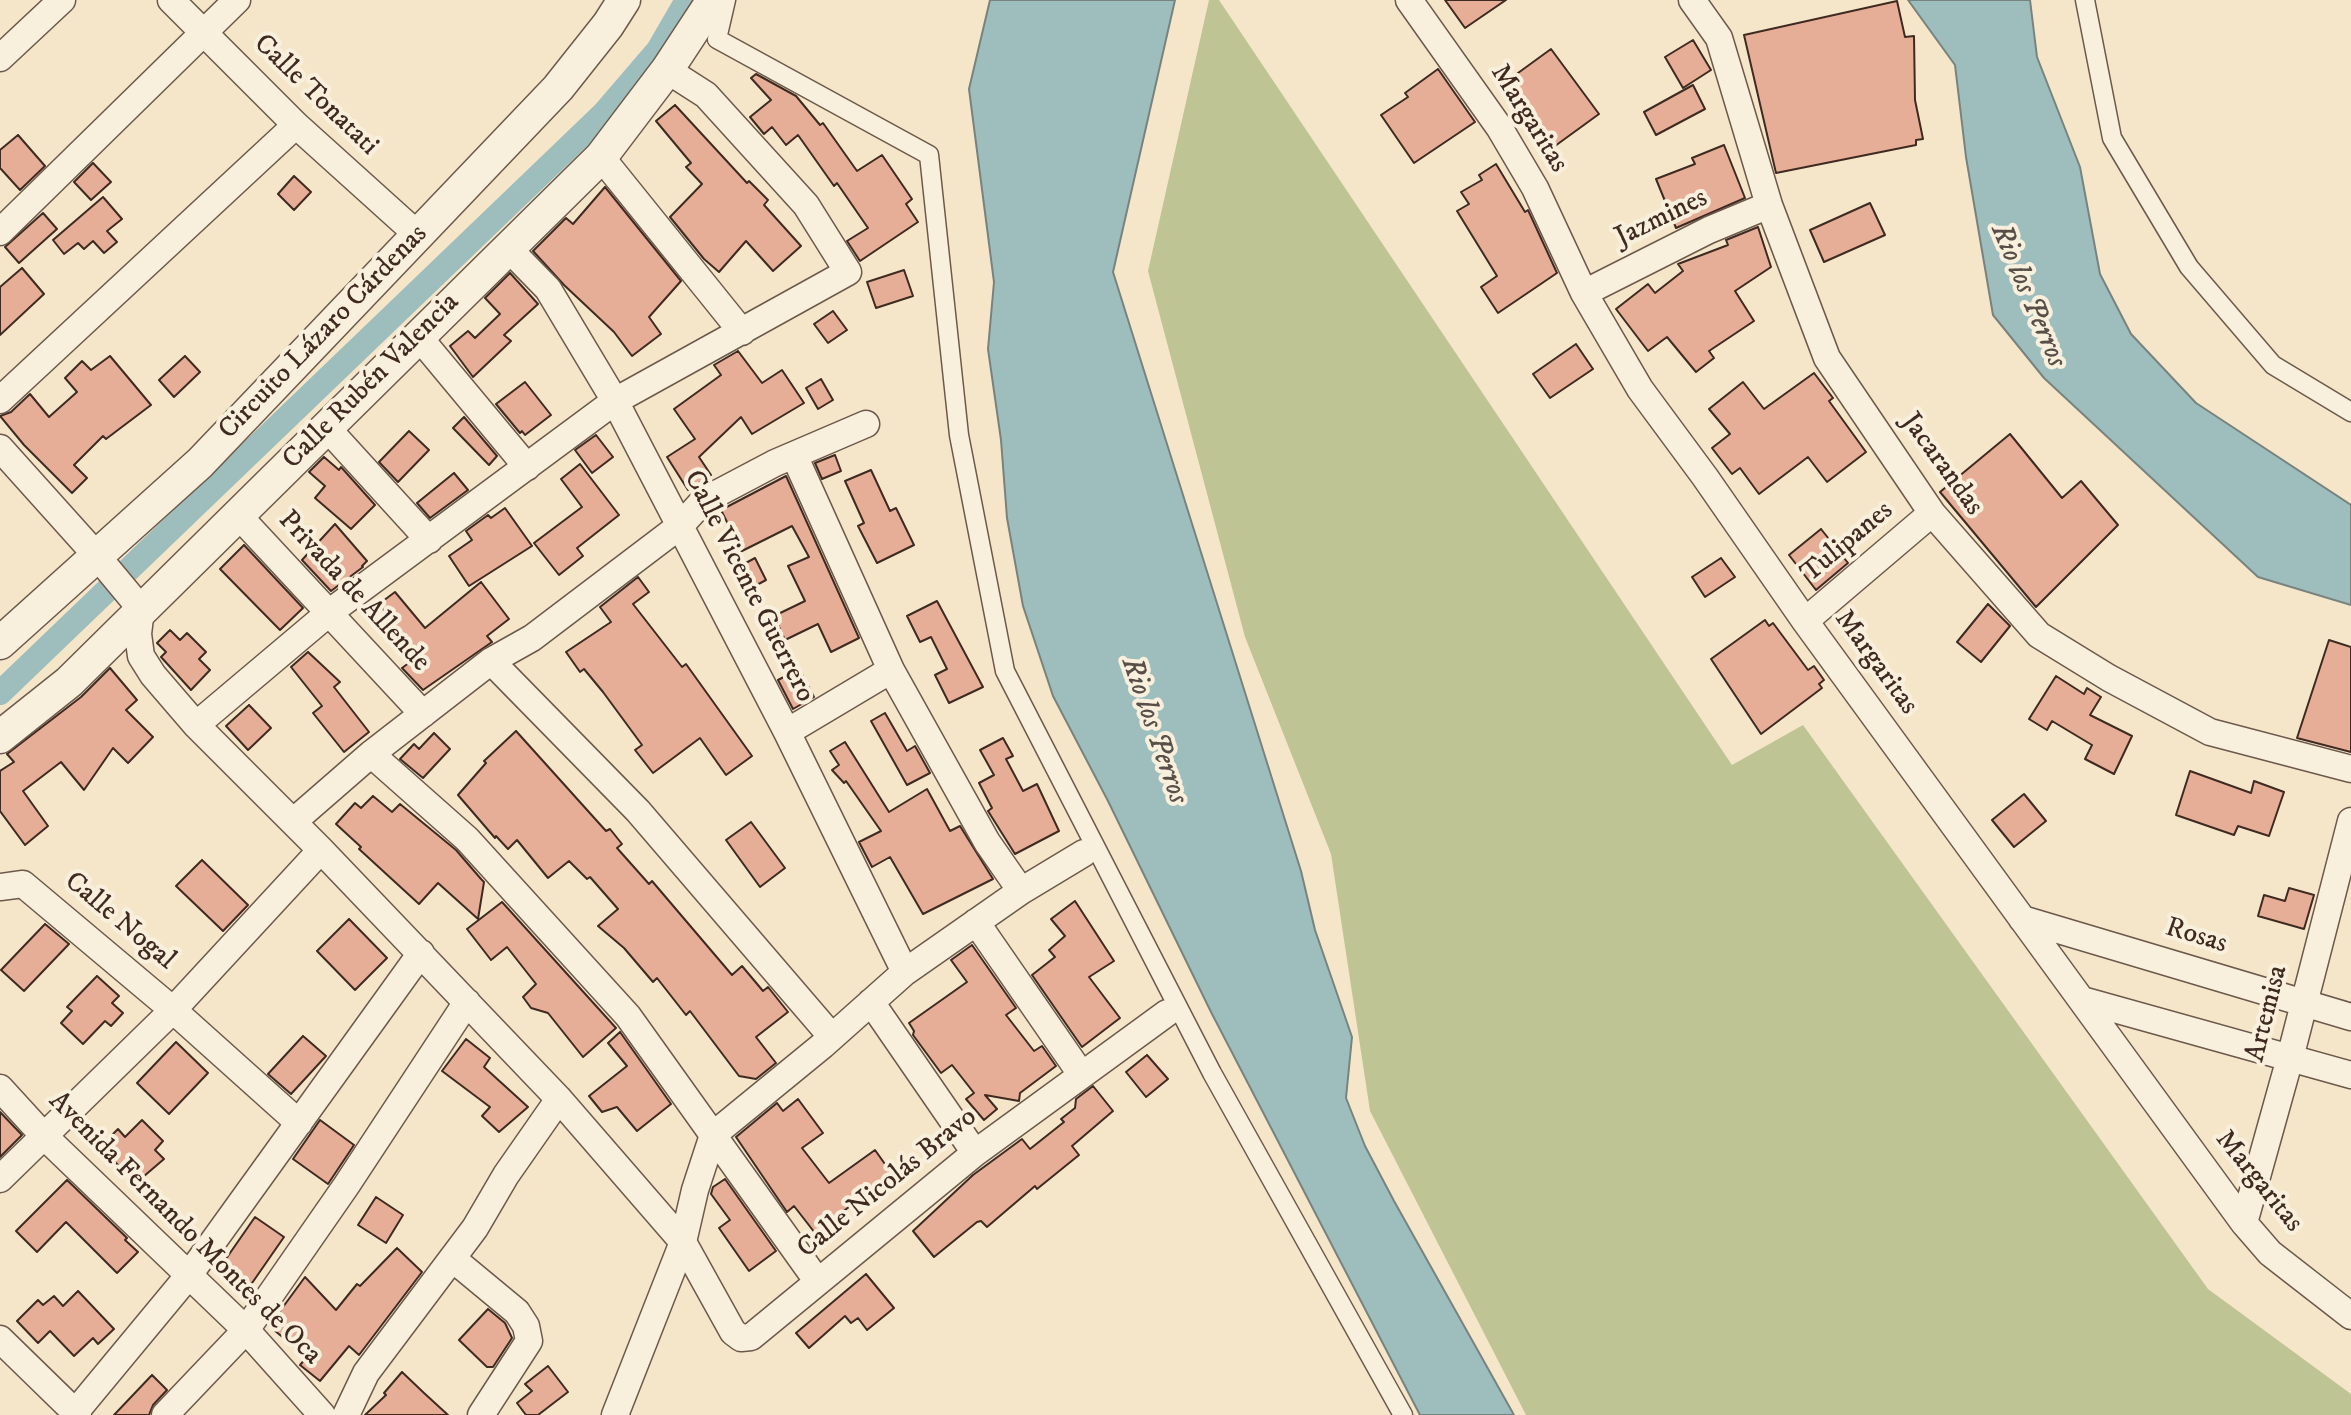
<!DOCTYPE html>
<meta charset="utf-8">
<style>
body{margin:0}
canvas{display:block;background:#f5e6c9}
</style>
<canvas width="2351" height="1415"></canvas>
<script>
const g = document.querySelector('canvas').getContext('2d');
g.lineJoin = 'round';
function paint(path, color) { g.fillStyle = color; g.fill(path, 'evenodd'); }
const shape = rows => new Path2D(rows.map(r => 'M' + r).join(''));
function stroke(path, color, width, dash) { g.strokeStyle = color; g.lineWidth = width; g.lineCap = dash ? 'butt' : 'round'; g.setLineDash(dash || []); g.stroke(path); }
function label(font, color, halo, rows, align = 'center') {
  g.font = font + ' "IM FELL DW Pica",serif'; g.lineWidth = 8; g.setLineDash([]); g.textBaseline = 'middle'; g.strokeStyle = halo; g.fillStyle = color; for (const [text, x, y, turn = 0] of rows) {
    g.save(); g.translate(x, y); g.rotate((+turn || 0) * Math.PI / 180); g.textAlign = isNaN(turn) ? turn : align; if (halo) g.strokeText(text, 0, 0); g.fillText(text, 0, 0); g.restore();
  }
}
const green = shape([
 [1209,0,1219,0,1732,765,1803,725,2208,1289,2351,1394,2351,1415,1526,1415,1370,1111,1331,854,1245,637,1148,271]
]);
const water = shape([
 [990,0,1175,0,1113,272,1301,871,1315,930,1352,1037,1346,1098,1365,1146,1394,1201,1514,1415,1420,1415,1211,1012,1108,801,1053,696,1023,606,1007,518,1001,440,988,349,994,282,969,89,990,0],
 [1908,0,2030,0,2037,57,2080,167,2100,274,2131,334,2196,403,2351,505,2351,605,2258,577,2044,378,1993,315,1966,157,1955,65,1908,0]
]);
const canal = shape([
 [0,693,603,114,658,50,687,0]
]);
const building = shape([
 [1445,0,1506,0,1465,28,1445,0],
 [1897,1,1905,37,1914,36,1915,100,1923,139,1916,140,1916,145,1776,173,1744,35,1897,1],
 [1693,40,1711,70,1683,88,1665,57,1693,40],
 [1551,49,1599,114,1555,146,1507,81,1551,49],
 [1438,69,1475,122,1414,163,1381,115,1408,97,1405,93,1438,69],
 [756,74,796,96,820,125,823,123,857,171,882,155,912,199,906,204,918,222,860,261,847,241,868,228,837,183,834,186,798,135,786,145,772,127,764,134,750,117,771,100,751,78,756,74],
 [1693,85,1705,109,1656,135,1644,112,1693,85],
 [675,105,747,183,749,181,768,200,764,205,801,246,773,271,746,241,719,272,704,259,670,217,702,184,686,167,691,163,656,121,675,105],
 [18,135,45,166,20,190,0,168,0,150,18,135],
 [1724,145,1745,198,1676,228,1656,179,1695,164,1692,158,1724,145],
 [93,163,111,182,91,200,74,182,93,163],
 [1496,164,1525,212,1528,210,1557,273,1498,313,1481,287,1497,276,1457,211,1469,204,1461,192,1482,180,1479,175,1496,164],
 [294,176,311,192,294,210,278,194,294,176],
 [605,187,681,281,649,317,661,334,632,356,614,332,564,285,533,251,566,218,573,224,605,187],
 [103,197,122,219,107,231,117,242,104,253,93,241,84,249,78,243,64,254,53,240,103,197],
 [1870,203,1885,235,1824,262,1810,230,1870,203],
 [43,213,57,229,19,263,5,247,43,213],
 [1758,227,1771,267,1735,291,1754,321,1709,351,1714,358,1696,372,1667,337,1648,351,1616,309,1648,284,1655,293,1683,271,1678,264,1728,245,1726,240,1758,227],
 [22,268,44,294,0,335,0,287,22,268],
 [904,270,913,296,876,308,867,282,904,270],
 [510,273,538,304,504,335,511,341,473,377,450,346,468,331,475,338,500,314,485,298,510,273],
 [833,311,847,330,828,343,814,324,833,311],
 [1576,344,1593,369,1550,398,1533,374,1576,344],
 [738,351,762,383,782,370,804,403,752,434,741,417,699,457,711,475,688,490,667,457,695,439,674,409,721,375,714,365,738,351],
 [110,356,151,405,106,439,103,436,74,465,87,478,72,493,24,445,0,416,11,412,30,394,49,417,77,392,65,378,82,361,91,370,110,356],
 [185,356,200,372,174,397,159,380,185,356],
 [1814,373,1833,398,1829,401,1866,452,1827,482,1808,457,1759,494,1740,468,1732,474,1712,448,1730,434,1709,409,1743,382,1764,409,1814,373],
 [821,379,833,400,818,409,806,388,821,379],
 [525,382,551,415,525,435,522,431,520,433,496,404,525,382],
 [464,417,497,456,489,465,453,428,464,417],
 [409,431,429,450,398,482,379,462,409,431],
 [2010,434,2062,498,2081,481,2118,525,2036,607,1940,492,2010,434],
 [596,435,613,457,592,473,575,450,596,435],
 [835,455,841,471,822,479,815,463,835,455],
 [324,457,339,470,341,467,375,505,351,529,315,498,325,486,309,472,324,457],
 [580,464,619,515,577,548,583,556,559,575,534,543,582,507,561,479,580,464],
 [871,470,890,511,896,508,914,545,877,563,858,526,864,523,845,481,871,470],
 [454,473,468,490,430,518,417,503,454,473],
 [786,476,859,638,831,652,818,624,785,640,774,616,805,601,788,566,809,557,792,526,738,553,730,537,734,536,721,510,786,476],
 [505,508,532,546,469,586,449,556,472,540,466,531,488,515,491,518,505,508],
 [335,524,367,561,362,566,363,567,331,591,302,560,335,524],
 [1821,529,1848,563,1816,590,1789,555,1821,529],
 [244,545,303,608,280,630,220,569,244,545],
 [755,558,766,580,742,593,731,571,755,558],
 [1721,558,1735,577,1705,597,1692,577,1721,558],
 [638,577,649,592,633,604,682,667,686,664,752,756,726,775,700,738,653,773,635,750,642,745,603,692,584,669,580,672,566,652,611,622,600,607,638,577],
 [481,582,509,619,487,636,492,642,423,690,402,668,421,654,386,620,387,614,379,604,395,592,425,628,481,582],
 [937,601,983,687,949,703,935,675,947,669,931,637,920,642,907,616,937,601],
 [1988,604,2010,626,1981,662,1957,642,1988,604],
 [1765,620,1769,626,1773,623,1808,670,1814,666,1824,680,1819,684,1822,688,1761,734,1711,659,1765,620],
 [170,630,180,640,187,633,206,652,199,659,210,670,191,690,161,657,166,652,157,643,170,630],
 [2329,640,2351,647,2351,752,2297,738,2329,640],
 [308,652,340,682,334,687,369,732,344,752,313,713,322,706,291,667,308,652],
 [110,668,137,700,126,710,153,737,128,763,113,748,84,790,61,762,23,791,48,826,25,845,0,811,0,771,14,762,7,754,81,697,110,668],
 [799,669,814,697,793,709,778,680,799,669],
 [2056,676,2084,694,2087,688,2101,697,2090,715,2132,736,2114,774,2085,759,2092,745,2052,721,2047,730,2029,719,2056,676],
 [249,705,271,728,248,750,226,726,249,705],
 [885,713,907,751,915,746,930,773,907,785,871,721,885,713],
 [516,731,606,831,610,829,622,844,617,848,649,884,652,881,732,975,742,966,763,991,768,987,788,1012,756,1037,776,1063,756,1079,739,1076,690,1011,686,1015,657,978,653,982,624,948,598,926,618,909,590,877,587,879,569,861,548,878,517,840,508,849,496,836,495,838,458,795,486,763,484,761,516,731],
 [434,733,450,749,423,778,400,759,414,744,419,749,434,733],
 [1003,738,1013,756,1006,759,1023,791,1037,784,1059,831,1015,854,988,811,992,808,979,783,994,775,980,750,1003,738],
 [845,742,889,812,927,789,950,831,960,826,993,879,923,914,890,857,872,867,859,842,881,831,846,781,844,783,832,770,839,765,830,751,845,742],
 [2190,771,2251,793,2254,781,2284,792,2269,836,2238,826,2234,835,2176,815,2190,771],
 [2024,794,2046,821,2014,847,1992,820,2024,794],
 [373,796,392,812,400,804,456,850,481,879,484,882,478,919,438,883,419,904,359,849,361,847,336,824,355,803,361,808,373,796],
 [751,822,785,868,760,887,726,840,751,822],
 [202,860,248,905,223,931,176,886,202,860],
 [2289,888,2314,895,2304,929,2258,916,2264,895,2285,901,2289,888],
 [1075,901,1114,961,1089,977,1120,1018,1082,1047,1032,975,1055,957,1049,950,1065,936,1051,919,1075,901],
 [502,902,616,1028,583,1057,548,1013,531,1008,523,997,536,984,507,947,491,960,467,929,502,902],
 [349,919,387,958,355,990,317,951,349,919],
 [45,924,69,944,24,991,1,970,45,924],
 [972,945,1016,1008,1006,1015,1034,1051,1042,1046,1056,1066,1020,1093,1019,1101,985,1095,997,1109,984,1120,966,1099,974,1093,952,1065,941,1073,913,1035,914,1031,909,1023,967,982,951,960,972,945],
 [97,976,119,996,112,1003,123,1013,111,1026,105,1021,83,1044,61,1023,72,1011,67,1007,97,976],
 [620,1032,671,1104,637,1131,617,1107,602,1112,589,1096,627,1066,608,1043,620,1032],
 [303,1036,326,1056,291,1094,268,1074,303,1036],
 [466,1039,490,1058,484,1067,528,1107,499,1132,482,1116,490,1107,442,1071,466,1039],
 [176,1042,208,1073,169,1114,137,1083,176,1042],
 [1147,1055,1168,1079,1146,1097,1126,1072,1147,1055],
 [1093,1086,1113,1111,1072,1146,1079,1155,1037,1189,1035,1186,987,1227,981,1221,977,1222,934,1257,913,1231,973,1175,1022,1139,1030,1149,1064,1122,1061,1119,1075,1108,1076,1099,1093,1086],
 [798,1099,823,1133,802,1148,829,1183,875,1150,892,1174,815,1233,794,1206,787,1212,736,1137,777,1103,783,1111,798,1099],
 [0,1112,22,1135,0,1157,0,1112],
 [142,1120,163,1141,155,1150,164,1159,136,1183,100,1147,118,1129,125,1137,142,1120],
 [320,1120,354,1145,328,1184,293,1159,320,1120],
 [725,1179,776,1251,749,1271,719,1228,730,1220,711,1194,713,1187,725,1179],
 [67,1180,127,1238,125,1240,138,1252,117,1273,66,1222,37,1252,16,1231,67,1180],
 [376,1197,403,1215,386,1243,358,1225,376,1197],
 [255,1217,284,1237,250,1286,221,1266,255,1217],
 [397,1248,422,1272,359,1355,349,1346,320,1381,300,1365,307,1357,269,1326,305,1277,336,1310,357,1284,360,1286,397,1248],
 [866,1274,894,1308,867,1330,858,1318,851,1323,845,1316,809,1348,796,1333,866,1274],
 [78,1291,114,1329,98,1344,93,1338,74,1356,50,1331,38,1343,17,1321,38,1300,43,1305,54,1296,63,1306,78,1291],
 [488,1309,505,1323,512,1338,493,1367,487,1367,459,1340,488,1309],
 [548,1366,568,1392,538,1415,526,1415,517,1403,532,1391,525,1384,548,1366],
 [402,1372,424,1393,448,1415,365,1415,386,1395,384,1393,402,1372],
 [152,1375,167,1390,153,1405,149,1415,114,1415,152,1375]
]);
const pedestrian = shape([
 [726,0,717,39,929,155,959,435,1005,671,1212,1073,1403,1415],
 [2085,0,2112,138,2189,267,2273,365,2351,412]
]);
const minor = shape([
 [171,0,296,125,418,235],
 [1409,0,1499,127,1535,188,1584,293,1640,389,1705,477,1805,621,2244,1223,2270,1253,2351,1316],
 [1692,0,1719,38,1769,205,1827,358,1932,513,2039,635,2109,678,2210,732,2351,769],
 [0,58,62,0],
 [601,157,742,332],
 [0,232,237,0],
 [508,248,548,289,615,401,787,732,905,972],
 [1584,293,1709,230,1769,205],
 [418,336,527,467],
 [0,400,296,125],
 [326,427,429,540],
 [0,448,97,556,141,609,138,634,141,656,153,675,196,725,321,850,173,1010,0,1179],
 [794,455,891,670,987,842,1021,891,905,972,823,1045,713,1135,695,1190,683,1242,733,1332,741,1338,751,1337,975,1153,1167,1013],
 [237,514,423,714],
 [1805,621,1932,513],
 [491,661,638,811,832,1037],
 [196,725,330,612,615,401,848,272,806,205,706,95,667,70],
 [787,732,891,670],
 [371,754,467,839,628,1016,818,1282],
 [294,821,371,754,491,661,532,638,681,525,703,501,775,463,866,424],
 [321,850,559,1099,683,1242,615,1415],
 [0,887,23,884,173,1010,299,1123],
 [1021,891,1084,853],
 [2022,919,2351,1017],
 [976,922,1081,1074],
 [2082,1000,2351,1075],
 [871,1002,975,1153],
 [0,1088,43,1135,246,1330,322,1415],
 [2244,1223,2290,1058,2351,821],
 [453,1259,517,1312,526,1326,529,1341,481,1415],
 [0,1339,78,1415],
 [73,1415,189,1275,421,953],
 [165,1415,246,1330,346,1186,467,1002],
 [346,1415,366,1373,475,1228,506,1175,559,1099]
]);
const tertiary = shape([
 [0,643,200,463,558,88,608,25,624,0],
 [0,737,69,682,601,157,667,70,713,0]
]);
const streetNames = [
 ["Calle Tonatati",315,96,44],
 ["Margaritas",1528,119,58],
 ["Jazmines",1662,219,-26],
 ["Circuito Lázaro Cárdenas",324,333,-46],
 ["Calle Rubén Valencia",372,382,-45],
 ["Jacarandas",1941,465,54],
 ["Tulipanes",1848,543,-40],
 ["Calle Vicente Guerrero",748,587,63],
 ["Privada de Allende",353,592,47],
 ["Margaritas",1875,663,54],
 ["Calle Nogal",119,922,40],
 ["Rosas",2196,937,17],
 ["Artemisa",2268,1014,-76],
 ["Margaritas",2258,1182,51],
 ["Calle Nicolás Bravo",888,1184,-39],
 ["Avenida Fernando Montes de Oca",184,1229,45]
];
const waterNames = [
 ["Rio los Perros",2027,296,67],
 ["Rio los Perros",1153,731,71]
];
paint(green, '#bfc494');
paint(water, '#9ebebd');
stroke(water, '#78837f', 2);
stroke(canal, '#9ebebd', 24);
paint(building, '#e7ae97');
stroke(building, '#3f2a21', 2);
stroke(pedestrian, '#6c594b', 21);
stroke(minor, '#6c594b', 29);
stroke(tertiary, '#6c594b', 35);
stroke(pedestrian, '#f8efdc', 18);
stroke(minor, '#f8efdc', 26);
stroke(tertiary, '#f8efdc', 32);
label('28px', '#3f2a21', '#f8efdc', streetNames);
label('italic 30px', '#574f48', '#f8efdc', waterNames);
</script>
